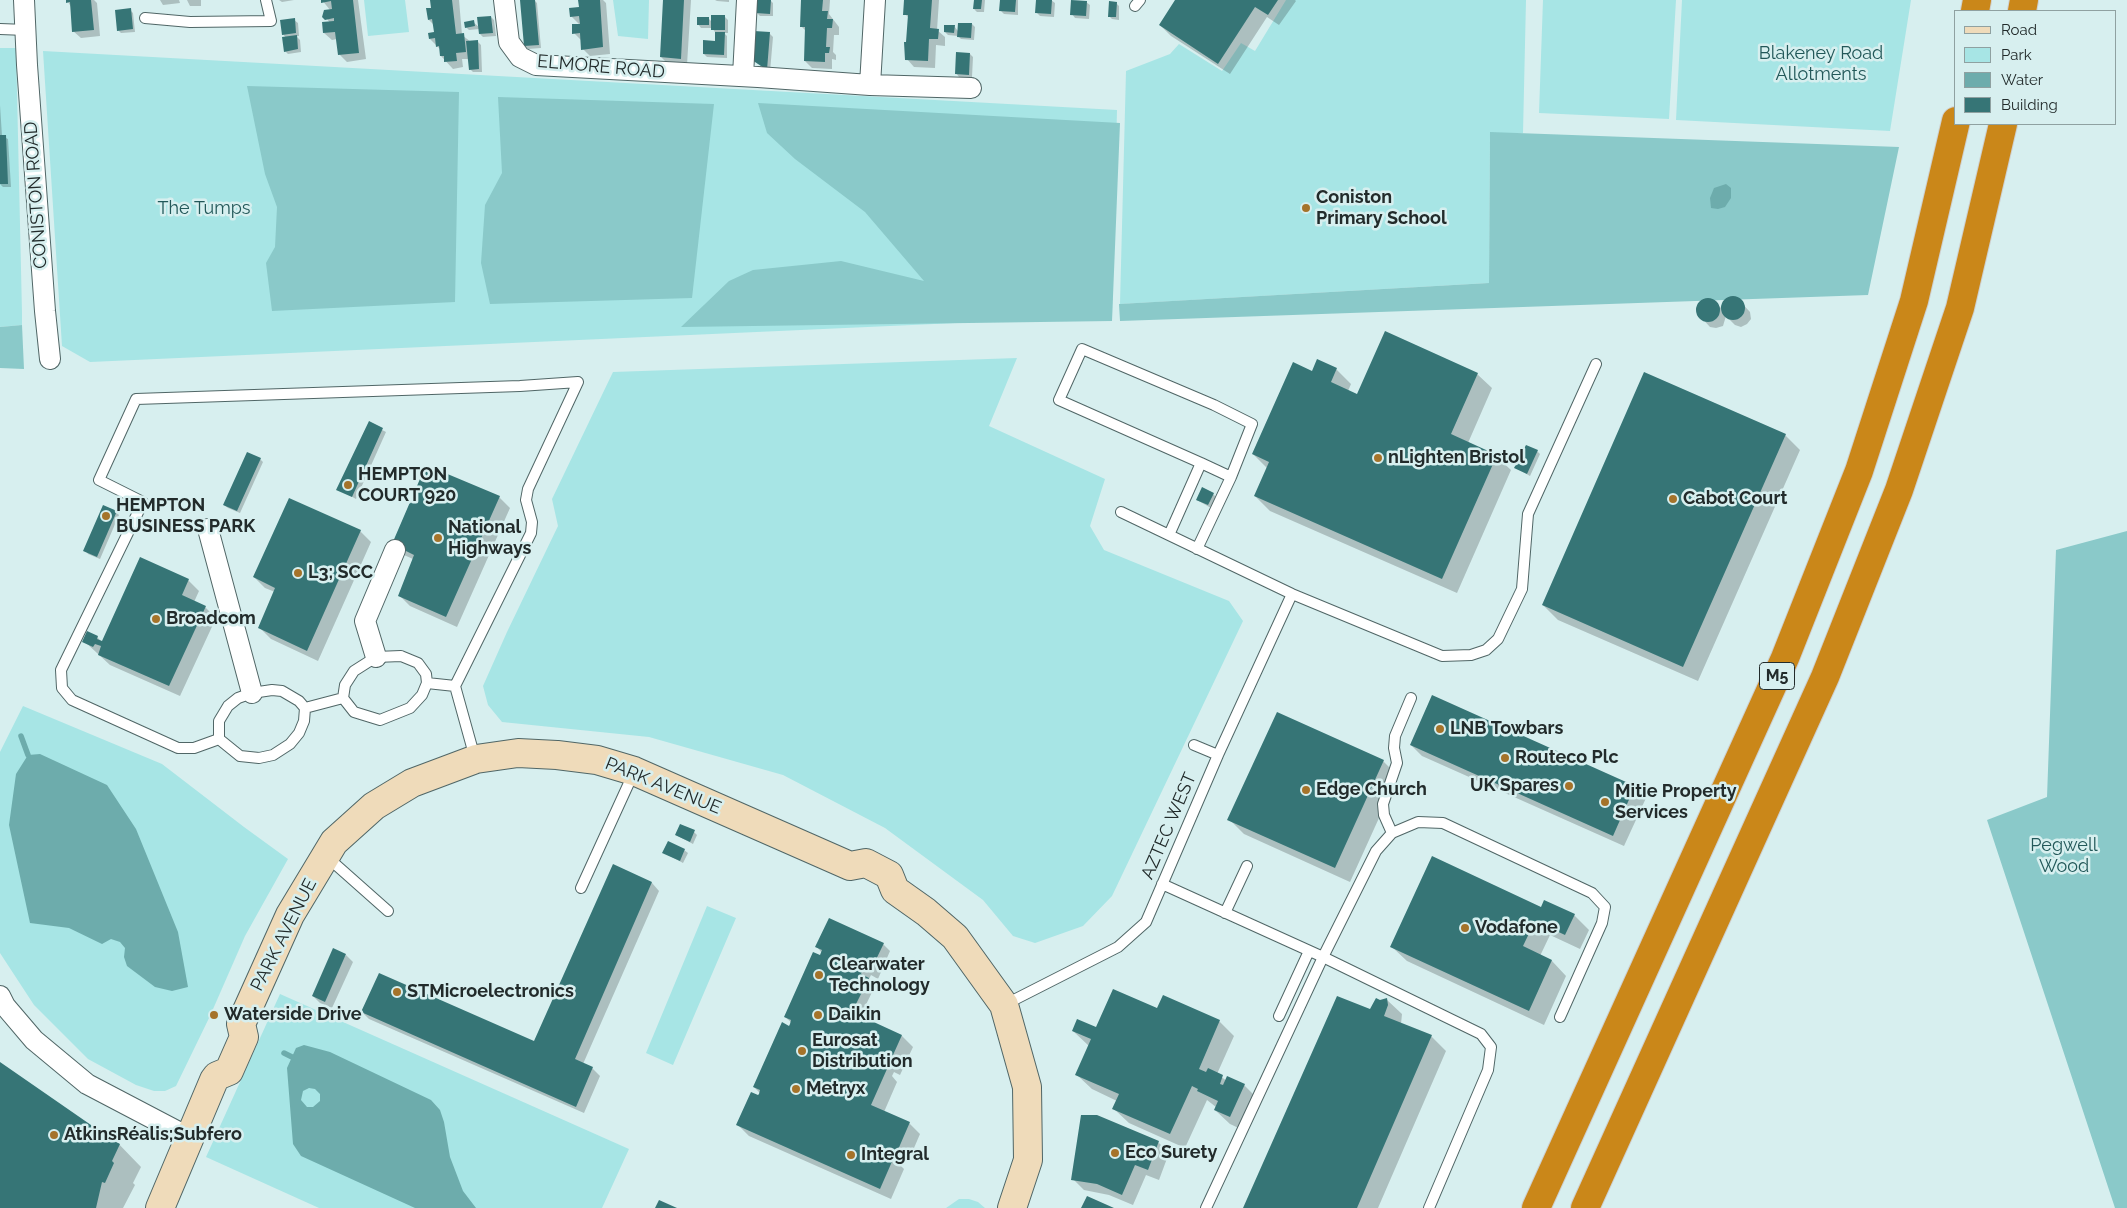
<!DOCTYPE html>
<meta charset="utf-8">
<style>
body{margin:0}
#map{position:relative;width:2127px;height:1208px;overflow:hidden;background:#d7efef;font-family:Raleway,sans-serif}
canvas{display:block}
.legend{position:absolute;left:1954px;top:10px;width:162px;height:115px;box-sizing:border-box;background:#d7efef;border:1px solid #8fa1a1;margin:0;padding:6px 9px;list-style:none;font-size:15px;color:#222b2b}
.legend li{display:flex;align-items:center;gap:10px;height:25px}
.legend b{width:25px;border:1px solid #8fa1a1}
</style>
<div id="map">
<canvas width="2127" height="1208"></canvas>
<ul class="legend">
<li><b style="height:6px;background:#efdbba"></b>Road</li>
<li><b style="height:14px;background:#a7e5e5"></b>Park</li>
<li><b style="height:14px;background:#6dacac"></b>Water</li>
<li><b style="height:14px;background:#367576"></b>Building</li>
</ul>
</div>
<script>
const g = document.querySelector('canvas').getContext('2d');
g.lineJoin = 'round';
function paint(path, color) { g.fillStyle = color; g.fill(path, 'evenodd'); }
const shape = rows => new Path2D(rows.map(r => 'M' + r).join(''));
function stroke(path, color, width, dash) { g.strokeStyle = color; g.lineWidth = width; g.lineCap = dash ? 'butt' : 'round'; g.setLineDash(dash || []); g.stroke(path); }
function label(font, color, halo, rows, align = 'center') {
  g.font = font + ' Raleway,sans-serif'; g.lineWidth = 5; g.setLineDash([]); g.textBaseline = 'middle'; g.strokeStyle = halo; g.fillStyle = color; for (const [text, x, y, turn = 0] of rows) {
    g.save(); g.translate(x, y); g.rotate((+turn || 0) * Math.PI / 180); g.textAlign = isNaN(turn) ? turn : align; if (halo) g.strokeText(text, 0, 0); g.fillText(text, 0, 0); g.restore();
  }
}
const green = shape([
 [364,0,405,0,409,32,368,36],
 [613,0,649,0,648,39,618,36],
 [1286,0,1526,0,1523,133,1490,133,1489,283,1120,304,1126,71,1170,54,1179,44,1222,71,1241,43,1255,51],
 [1543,0,1676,0,1669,119,1539,113],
 [1682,0,1911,0,1890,131,1676,120],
 [0,48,16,48,22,313,22,325,0,327],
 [43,51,1117,110,1112,316,90,362,62,346],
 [1017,358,989,426,1105,479,1090,526,1104,550,1229,601,1243,621,1112,896,1083,926,1035,943,1013,936,983,900,885,828,783,775,649,737,502,722,488,705,483,686,507,632,558,526,552,499,613,372],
 [23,706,162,764,244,827,288,859,245,936,210,1016,176,1086,165,1091,154,1091,136,1085,88,1059,34,1005,0,953,0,752],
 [707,906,736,918,673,1065,646,1053],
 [280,994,629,1149,602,1208,319,1208,206,1157],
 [959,1199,969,1199,978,1202,985,1208,946,1208]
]);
const forest = shape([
 [247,86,459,92,455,302,272,311,266,263,275,247,277,207,265,174],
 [498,97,714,104,692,298,490,304,481,263,485,205,502,173],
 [758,103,1120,123,1112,321,681,327,729,281,753,270,841,261,924,281,865,212,795,159,767,133],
 [1490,132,1899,147,1868,295,1120,321,1119,304,1489,283],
 [22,325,24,369,0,368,0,327],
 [2127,531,2127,1208,2115,1208,1987,820,2047,797,2056,550]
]);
const water = shape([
 [1726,184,1731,188,1731,198,1725,207,1718,209,1711,208,1710,198,1714,188],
 [40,754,107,785,136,829,178,932,188,987,172,991,155,987,127,966,124,957,125,948,120,942,111,939,102,944,69,928,30,923,9,825,16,774,28,755],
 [304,1045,330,1052,431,1100,440,1110,444,1122,450,1157,463,1191,476,1208,415,1208,301,1156,293,1144,287,1068,296,1048],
 [309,1088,315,1089,320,1094,320,1101,313,1107,307,1107,301,1100,303,1091]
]);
const shadow = shape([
 [67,0,94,0,97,3,100,36,81,38,73,31,71,7],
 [160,0,179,0,180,3,163,5],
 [187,0,201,0,201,6,190,6],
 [279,0,294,0,282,2],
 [322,0,358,0,366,59,347,62,340,55,337,39,332,40,324,33,330,23,323,13,330,10],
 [432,0,459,0,462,35,471,42,478,42,481,45,482,72,473,72,470,69,469,59,462,59,463,67,453,69,441,56,440,49,430,39,435,33,434,25,429,20,433,9],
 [534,0,537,3,541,48,528,49,525,46],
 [580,0,603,0,606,3,610,54,590,56,583,49,581,40,574,33,580,25,571,16,580,8],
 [665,0,691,0,687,65,668,64,661,57],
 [715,0,729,0,729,2,717,1],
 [757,0,770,0,773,3,773,16,760,16,757,13],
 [802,0,830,0,829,14,839,27,839,35,834,35,833,52,836,55,836,60,832,59,832,69,812,68,805,61,806,31,801,26],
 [906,0,939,0,937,30,945,37,945,46,936,45,935,68,914,67,907,59,909,18,905,14],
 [975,0,985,0,984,12,977,12,974,9],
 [1002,0,1018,0,1018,15,1004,14,1001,11],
 [1037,0,1051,0,1055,3,1054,17,1040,16,1036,12],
 [1177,0,1295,0,1296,1,1279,25,1267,17,1230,74,1171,36,1160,25],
 [1086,2,1090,5,1089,19,1075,18,1072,14],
 [1116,3,1119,6,1119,20,1112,19,1109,16],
 [130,10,133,13,135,32,121,33,118,30],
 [491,17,494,20,496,36,483,37,480,34,479,29,469,30,466,27,473,22,479,27],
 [725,17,728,20,728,33,724,33,727,36,727,58,707,57,704,54,716,42,715,32,712,28,701,28,698,24,708,18,712,22],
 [294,20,298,23,299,36,296,36,300,40,301,52,288,54,285,51,286,38,283,34],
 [972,24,975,27,974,40,961,39,958,36,948,35,945,32,954,26,958,31],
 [769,33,773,37,770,72,753,59],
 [970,54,973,57,972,77,959,77,956,73],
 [0,105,2,136,8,139,11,187,3,187,0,184],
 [1732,298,1738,299,1750,312,1751,319,1747,324,1741,327,1735,325,1726,316,1723,326,1716,328,1710,327,1698,314,1698,307,1701,301,1707,299,1714,301,1723,310,1722,305,1726,300],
 [1336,369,1351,384,1348,391,1358,395,1477,374,1492,388,1468,443,1496,456,1511,470,1457,593,1270,511,1255,496,1268,469,1253,454,1313,372],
 [369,423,386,432,356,499,338,489],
 [1785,435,1800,450,1698,681,1558,620,1543,605],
 [1537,451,1540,454,1530,476,1516,468],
 [260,459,263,462,240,513,228,508,224,505],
 [426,466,499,497,510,508,457,627,410,606,399,595,413,559,404,555,393,543],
 [1213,494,1216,497,1211,508,1197,500],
 [116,512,119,515,100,559,88,554,85,550],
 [360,531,371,542,318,661,271,639,260,628,275,592,265,588,254,577],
 [188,580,199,591,194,602,205,607,216,618,180,696,110,665,84,641,97,637,103,643],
 [1411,745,1635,787,1646,798,1624,846,1422,756],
 [1383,761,1398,776,1350,882,1244,834,1229,819],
 [694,832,697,835,693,844,676,835],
 [684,850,688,853,683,863,664,853],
 [613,866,652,883,659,891,583,1064,592,1068,600,1076,584,1113,369,1019,362,1012,535,1043],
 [1542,908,1574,915,1589,930,1580,949,1550,935,1540,956,1552,961,1566,976,1544,1025,1407,961,1392,947],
 [883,944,890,951,878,979,871,975,869,979,875,986,860,1017,902,1036,913,1047,900,1075,894,1072,892,1076,897,1082,884,1112,909,1123,920,1134,908,1162,900,1159,898,1163,904,1169,891,1199,749,1136,738,1125,758,1097,760,1093,754,1087,792,1023,785,1017,820,957,822,953,817,947],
 [346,955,353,962,332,1008,320,1003,313,996],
 [1387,1000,1402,1014,1401,1024,1431,1036,1446,1051,1378,1208,1244,1208,1371,1011,1380,1001],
 [1157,1010,1219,1021,1234,1036,1217,1074,1227,1081,1244,1085,1259,1100,1245,1131,1230,1124,1215,1110,1216,1107,1207,1100,1185,1148,1129,1123,1114,1109,1117,1101,1092,1089,1077,1075,1089,1046,1073,1031,1096,1029],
 [0,1063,103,1135,112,1137,141,1167,133,1183,135,1185,123,1208,0,1208],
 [1158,1142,1169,1153,1159,1180,1146,1175,1133,1205,1109,1195,1084,1190,1073,1179]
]);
const stream = shape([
 [21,736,28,755],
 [284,1053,292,1057]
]);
const building = shape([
 [66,0,91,0,94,30,72,32,70,2,66,3],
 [321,0,353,0,359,53,338,55,335,32,323,33,322,22,334,21,334,18,325,20,322,17,324,10,332,9,331,1,321,3],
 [430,0,452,0,456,34,464,33,466,52,456,53,457,61,444,62,444,56,440,56,439,46,436,47,435,38,429,39,428,33,434,32,432,19,428,20,426,8,431,8],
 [520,0,535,0,539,45,524,46],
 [578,0,600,0,603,47,581,50,580,33,572,34,572,24,580,24,579,16,570,17,569,8,579,7],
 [663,0,684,0,681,59,660,57],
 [756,0,771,0,770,14,756,13],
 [801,0,823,0,822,11,828,11,827,19,833,19,832,28,827,28,826,47,830,47,829,53,825,53,825,62,804,61,805,27,800,27],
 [904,0,932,0,930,28,939,29,938,39,929,39,928,61,905,60,904,42,906,42,908,15,903,15],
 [974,0,982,0,981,9,973,9],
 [1000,0,1016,0,1015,12,999,11],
 [1036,0,1052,0,1051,14,1035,13],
 [1071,0,1087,1,1086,16,1070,15],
 [1175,0,1278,0,1268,15,1255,7,1218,64,1159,25],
 [1109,1,1117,2,1116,17,1108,17],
 [131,8,133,29,117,31,115,10],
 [711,15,725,15,725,30,711,30],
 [491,16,493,33,479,34,477,17],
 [697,17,709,17,709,25,697,25],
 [295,18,296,33,282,35,280,20],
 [474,20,475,26,465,28,464,22],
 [958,23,972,23,971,38,957,37],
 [944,25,955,25,954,33,944,32],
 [754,31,770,32,767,70,752,60],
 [715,32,725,32,724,55,703,54,703,40,715,41],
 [297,35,298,49,284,52,282,37],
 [478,40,479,69,469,70,466,41],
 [956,52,970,53,969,75,955,74],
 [0,135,6,135,8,184,0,184],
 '1721 308a12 12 0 1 1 24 0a12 12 0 1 1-24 0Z',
 '1696 310a12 12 0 1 1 24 0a12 12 0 1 1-24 0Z',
 [1385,331,1478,373,1451,434,1497,455,1442,579,1254,496,1269,462,1252,454,1293,362,1312,371,1317,359,1337,368,1331,382,1357,394],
 [1644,372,1786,434,1683,667,1542,605],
 [369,421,383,428,352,497,336,490],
 [1526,445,1538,450,1527,474,1514,468],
 [247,452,261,458,237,511,223,505],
 [426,465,500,496,446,617,398,596,414,555,392,544],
 [1202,487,1214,493,1208,505,1196,500],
 [289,498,361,530,307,651,258,628,275,588,253,577],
 [103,505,117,511,97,557,83,551],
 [140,557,189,579,182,595,206,606,169,686,98,655,101,646,95,644,93,647,82,642,87,631,98,636,97,639,102,641],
 [1432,695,1635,786,1613,836,1410,745],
 [1277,712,1384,760,1335,868,1227,820],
 [680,824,695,830,690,842,675,835],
 [668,841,685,849,680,861,662,853],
 [1432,856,1541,907,1544,900,1575,914,1565,935,1535,921,1523,946,1552,960,1529,1011,1390,947],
 [613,864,652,882,575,1059,593,1067,576,1107,361,1012,379,973,534,1041],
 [829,918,884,943,870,972,863,969,861,974,869,978,852,1012,902,1035,889,1064,883,1062,880,1066,887,1069,871,1105,910,1122,897,1152,889,1148,887,1154,894,1157,880,1189,736,1125,751,1092,758,1095,759,1094,760,1090,753,1087,782,1022,789,1026,790,1024,791,1020,784,1017,813,952,820,955,822,950,815,947],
 [333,948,346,954,325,1002,312,996],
 [1113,989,1157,1008,1163,995,1220,1020,1199,1069,1206,1072,1208,1068,1223,1075,1220,1084,1223,1085,1227,1076,1245,1084,1230,1117,1214,1110,1218,1101,1197,1091,1198,1089,1192,1086,1170,1134,1112,1109,1119,1094,1075,1075,1091,1039,1072,1031,1077,1019,1096,1027],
 [1337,996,1370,1009,1376,998,1380,1000,1387,998,1388,1005,1384,1016,1432,1035,1357,1208,1243,1208],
 [0,1062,104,1134,112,1136,111,1139,120,1144,112,1161,114,1163,105,1183,102,1182,96,1208,0,1208],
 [1081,1115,1097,1115,1159,1141,1148,1170,1135,1165,1122,1195,1097,1184,1071,1180],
 [1087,1196,1114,1208,1081,1208],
 [659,1200,677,1208,655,1208]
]);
const lane = shape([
 [1135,6,1140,0],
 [145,18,190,22,271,21,266,0],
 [0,29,26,30],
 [1201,463,1059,400,1082,349,1214,405,1252,424,1231,477],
 [1121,512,1292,594,1442,656,1471,655,1486,650,1498,639,1522,589,1528,514,1596,364],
 [1169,535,1201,463,1231,477,1197,549],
 [401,656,418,663,426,674,427,683,422,695,410,708,380,720,354,712,343,698,345,685,354,671,376,657,401,656],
 [427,683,455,686,475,758],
 [272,690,282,691,299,701,305,708,304,721,299,733,290,744,273,755,259,758,240,756,219,739,219,721,228,706,238,698,252,693,272,690],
 [305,708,343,698],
 [219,739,194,748,178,748,72,700,62,688,61,670,143,502,99,480,136,399,520,386,578,382,528,489,526,500,532,522,531,533,455,686],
 [1194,745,1218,755],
 [1392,833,1384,815,1383,804,1397,763,1394,748,1395,736,1411,698],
 [326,856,388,911],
 [1162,884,1323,957,1481,1034,1491,1047,1488,1070,1429,1208],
 [581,888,634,772],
 [1225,913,1247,866],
 [1004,1005,1118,947,1146,922,1218,755,1292,594],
 [1279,1016,1309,951],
 [1206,1208,1323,957,1376,851,1392,833,1418,822,1443,823,1592,893,1605,907,1602,923,1560,1017]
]);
const street = shape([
 [24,0,27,65,45,311,50,359],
 [504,0,509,42,520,57,536,65,758,77,870,85,971,88],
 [743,76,747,0],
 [870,85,875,0],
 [208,529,252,693],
 [376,657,365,621,395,550],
 [0,996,5,1006,34,1040,87,1084,190,1138]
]);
const secondary = shape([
 [160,1208,214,1080,217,1076,229,1071,244,1037,241,1024,290,915,334,842,374,806,412,783,476,759,518,753,557,755,597,760,634,771,850,866,866,863,889,875,895,890,926,912,955,937,1004,1005,1027,1087,1028,1160,1012,1208]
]);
const highway = shape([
 [1975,11,1977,0],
 [2022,11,2024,0],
 [1536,1208,1785,658,1859,471,1914,301,1956,121],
 [1585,1208,1825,677,1899,490,1960,308,2003,124]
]);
const markers = [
 [1306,208,5,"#a5732a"],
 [1378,458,5,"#a5732a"],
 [348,485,5,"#a5732a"],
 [1673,499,5,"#a5732a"],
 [106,516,5,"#a5732a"],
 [438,538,5,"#a5732a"],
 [298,573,5,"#a5732a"],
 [156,619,5,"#a5732a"],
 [1440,729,5,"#a5732a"],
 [1505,758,5,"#a5732a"],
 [1569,786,5,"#a5732a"],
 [1306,790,5,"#a5732a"],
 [1605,802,5,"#a5732a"],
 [1465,928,5,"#a5732a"],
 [819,975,5,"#a5732a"],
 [397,992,5,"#a5732a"],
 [214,1015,5,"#a5732a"],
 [818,1015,5,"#a5732a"],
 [802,1051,5,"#a5732a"],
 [796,1089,5,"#a5732a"],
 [54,1135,5,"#a5732a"],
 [1115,1153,5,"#a5732a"],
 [851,1155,5,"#a5732a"]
];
const shields = [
 [1777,676,35]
];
const shieldNames = [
 ["M5",1777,676]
];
const parkNames = [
 ["Blakeney Road",1821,54],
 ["Allotments",1821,75],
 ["The Tumps",204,209],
 ["Pegwell",2064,846],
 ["Wood",2064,867]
];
const streetNames = [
 ["ELMORE ROAD",601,67,5],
 ["CONISTON ROAD",36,195,-94],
 ["PARK AVENUE",663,786,22],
 ["AZTEC WEST",1169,826,-67],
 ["PARK AVENUE",284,935,-63]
];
const poiNames = [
 ["Coniston",1316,198],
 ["Primary School",1316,219],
 ["nLighten Bristol",1388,458],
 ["HEMPTON",358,475],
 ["COURT 920",358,496],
 ["Cabot Court",1683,499],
 ["HEMPTON",116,506],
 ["BUSINESS PARK",116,527],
 ["National",448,528],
 ["Highways",448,549],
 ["L3; SCC",308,573],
 ["Broadcom",166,619],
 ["LNB Towbars",1450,729],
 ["Routeco Plc",1515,758],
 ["UK Spares",1559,786,"right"],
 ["Edge Church",1316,790],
 ["Mitie Property",1615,792],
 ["Services",1615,813],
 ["Vodafone",1475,928],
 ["Clearwater",829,965],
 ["Technology",829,986],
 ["STMicroelectronics",407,992],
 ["Waterside Drive",224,1015],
 ["Daikin",828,1015],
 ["Eurosat",812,1041],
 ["Distribution",812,1062],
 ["Metryx",806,1089],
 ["AtkinsRéalis;Subfero",64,1135],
 ["Eco Surety",1125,1153],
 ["Integral",861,1155]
];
paint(green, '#a7e5e5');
paint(forest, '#8ac9c9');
paint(water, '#6dacac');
paint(shadow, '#0003');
stroke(stream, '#6dacac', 5.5);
paint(building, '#367576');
stroke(lane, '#506666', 12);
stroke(street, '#506666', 22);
stroke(secondary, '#506666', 30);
stroke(highway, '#ced0d0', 30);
stroke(lane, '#fff', 10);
stroke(street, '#fff', 20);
stroke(secondary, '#efdbba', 28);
stroke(highway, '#ca8719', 28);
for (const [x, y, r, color] of markers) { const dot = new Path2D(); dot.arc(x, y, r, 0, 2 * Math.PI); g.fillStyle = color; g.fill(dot); stroke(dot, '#d7efef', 2); }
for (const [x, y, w] of shields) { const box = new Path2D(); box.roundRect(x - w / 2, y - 13.5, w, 27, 4); g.fillStyle = '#d7efef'; g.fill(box); stroke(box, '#222b2b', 1); }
label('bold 16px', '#222b2b', null, shieldNames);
label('18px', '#225859', '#d7efef', parkNames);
label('18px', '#222b2b', '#d7efef', streetNames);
label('bold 18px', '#222b2b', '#d7efef', poiNames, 'left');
</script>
